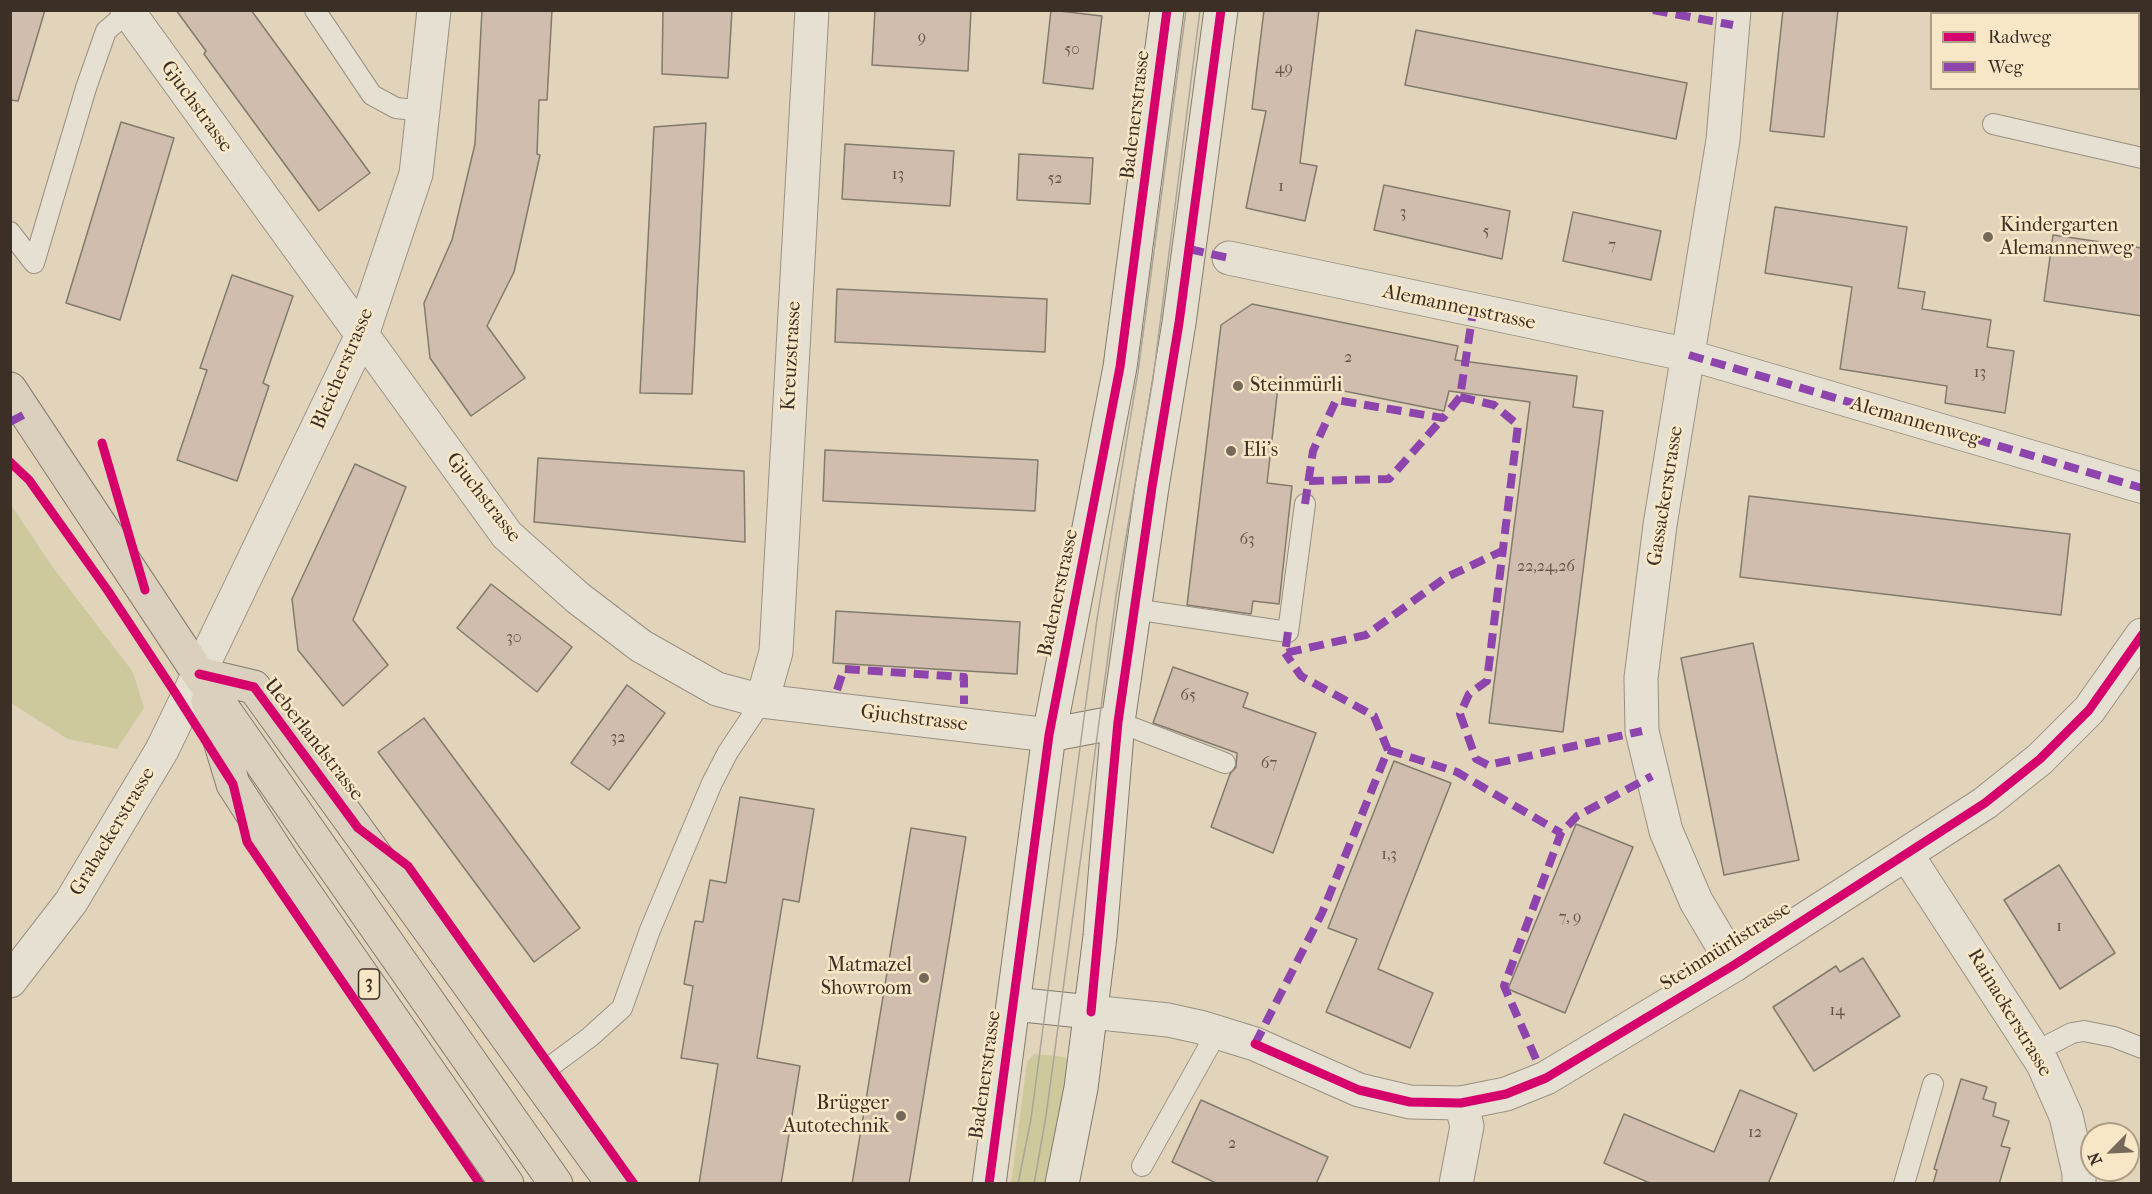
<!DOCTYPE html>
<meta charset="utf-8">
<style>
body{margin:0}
#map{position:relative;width:2152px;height:1194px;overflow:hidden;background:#e1d4ba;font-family:"IM FELL French Canon",serif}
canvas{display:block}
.frame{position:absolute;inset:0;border:12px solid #3c3026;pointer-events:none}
.legend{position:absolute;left:1930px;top:12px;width:210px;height:78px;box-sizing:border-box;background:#f7e7c7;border:2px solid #ac9e87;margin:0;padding:8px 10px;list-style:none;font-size:18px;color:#3c3026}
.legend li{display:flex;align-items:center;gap:12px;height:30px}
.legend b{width:30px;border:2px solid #ac9e87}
.north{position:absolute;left:2080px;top:1122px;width:60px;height:60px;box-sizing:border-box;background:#f7e7c7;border:2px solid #ac9e87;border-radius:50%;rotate:246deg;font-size:16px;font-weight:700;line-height:24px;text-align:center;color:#3c3026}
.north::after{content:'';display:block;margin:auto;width:21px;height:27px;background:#76695a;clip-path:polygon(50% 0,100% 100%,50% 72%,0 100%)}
</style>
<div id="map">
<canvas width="2152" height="1194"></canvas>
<div class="frame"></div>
<ul class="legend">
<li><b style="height:8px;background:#d6006c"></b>Radweg</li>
<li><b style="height:8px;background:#8e44ad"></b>Weg</li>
</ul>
<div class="north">N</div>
</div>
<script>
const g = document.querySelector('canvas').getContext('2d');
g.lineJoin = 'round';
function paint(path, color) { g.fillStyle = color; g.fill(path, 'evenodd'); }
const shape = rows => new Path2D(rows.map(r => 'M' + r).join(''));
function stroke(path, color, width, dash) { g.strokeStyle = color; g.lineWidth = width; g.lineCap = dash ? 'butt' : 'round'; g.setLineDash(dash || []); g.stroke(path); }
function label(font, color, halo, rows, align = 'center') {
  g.font = font + ' "IM FELL French Canon",serif'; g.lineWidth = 5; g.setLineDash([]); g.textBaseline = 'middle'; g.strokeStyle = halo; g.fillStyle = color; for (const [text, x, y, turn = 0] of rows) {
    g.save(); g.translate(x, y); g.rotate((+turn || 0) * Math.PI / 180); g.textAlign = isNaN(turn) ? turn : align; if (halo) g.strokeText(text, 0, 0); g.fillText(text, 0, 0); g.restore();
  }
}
const green = shape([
 [10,503,51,565,133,672,144,708,117,749,68,739,11,703],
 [1034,1054,1065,1057,1069,1063,1047,1183,1011,1184,1027,1062]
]);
const building = shape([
 [10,10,45,10,18,101,10,100,10,10],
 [176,10,251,10,370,173,319,211,204,54,206,51,176,10],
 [482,10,552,10,547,100,539,100,537,154,540,155,514,272,487,326,525,378,471,416,430,358,424,303,452,240,475,144,482,10],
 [663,10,732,10,728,78,662,74,663,10],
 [875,10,971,10,968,71,872,65,875,10],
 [1051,10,1102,16,1093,89,1043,83,1051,10],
 [1264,10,1319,10,1300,163,1317,166,1305,221,1246,208,1266,111,1252,109,1264,10],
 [1783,10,1838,10,1824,137,1770,131,1783,10],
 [1416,30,1687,83,1676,139,1405,85,1416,30],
 [121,122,174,138,120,320,66,303,121,122],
 [706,123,692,394,640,393,654,127,706,123],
 [845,144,954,151,950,206,842,199,845,144],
 [1019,154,1093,158,1090,204,1017,200,1019,154],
 [1384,185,1510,211,1502,259,1374,230,1384,185],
 [1775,207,1907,227,1898,288,1925,292,1922,309,1991,320,1987,347,2014,351,2005,413,1945,403,1947,386,1840,369,1852,287,1765,273,1775,207],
 [1573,212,1661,231,1651,280,1563,261,1573,212],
 [2053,235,2142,248,2142,316,2044,301,2053,235],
 [232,275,293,296,263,383,269,386,237,481,177,460,207,370,200,368,232,275],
 [837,289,1047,299,1045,352,835,342,837,289],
 [1252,304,1458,346,1455,360,1577,376,1573,407,1603,411,1563,732,1489,723,1530,402,1449,391,1444,411,1279,378,1267,483,1292,486,1279,604,1253,601,1251,614,1187,605,1221,325,1252,304],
 [825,450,1038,460,1035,511,823,501,825,450],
 [538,458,744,471,745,542,534,522,538,458],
 [355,464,406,487,353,620,388,665,343,706,298,650,292,599,355,464],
 [1749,496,2070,534,2061,615,1740,577,1749,496],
 [491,584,572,647,537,692,457,628,491,584],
 [836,611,1020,622,1017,674,833,663,836,611],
 [1753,643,1799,860,1724,875,1681,658,1753,643],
 [1173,667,1248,693,1243,707,1316,733,1273,853,1211,827,1230,774,1236,767,1237,753,1153,723,1173,667],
 [627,685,665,713,609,790,571,763,627,685],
 [424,718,580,928,534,962,378,752,424,718],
 [1394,761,1451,783,1378,969,1433,993,1410,1048,1326,1012,1357,939,1328,928,1394,761],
 [740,797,814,809,799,902,783,899,757,1058,800,1066,781,1184,699,1184,718,1064,681,1058,693,986,684,984,695,921,703,922,710,880,726,883,740,797],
 [1576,824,1633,847,1565,1013,1508,989,1576,824],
 [911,828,966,837,909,1184,852,1184,911,828],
 [2059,865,2115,953,2060,989,2004,900,2059,865],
 [1863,958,1900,1016,1814,1071,1773,1007,1836,966,1840,972,1863,958],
 [1961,1079,1987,1087,1983,1099,1996,1103,1993,1116,2009,1121,2001,1146,2010,1148,1999,1184,1933,1184,1937,1170,1934,1169,1961,1079],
 [1740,1090,1797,1114,1768,1184,1652,1184,1604,1163,1624,1114,1714,1152,1740,1090],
 [1201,1100,1328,1157,1316,1184,1218,1184,1172,1162,1201,1100]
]);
const service = shape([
 [315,10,372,95,396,108,424,111],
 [1993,124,2142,158],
 [10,232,34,263,86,88,106,31,128,12],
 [1134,609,1288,632,1305,504],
 [1118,722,1225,763],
 [2035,1052,2072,1033,2084,1031,2114,1037,2142,1048],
 [536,1077,590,1037,622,1008,650,930,712,783,728,752,762,701],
 [1142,1166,1217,1032],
 [1904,1184,1933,1084]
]);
const pedestrian = shape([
 [1689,355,2142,488]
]);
const minor = shape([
 [127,10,507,535,578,598,641,646,717,689,762,701,1049,735],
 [1229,258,1689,355],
 [762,701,776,652,812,10],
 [1907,855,2043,1064,2066,1116,2079,1173,2079,1184],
 [1734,965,1696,901,1666,831,1642,731,1641,678,1660,525,1723,140,1734,10],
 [10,981,71,902,162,750,362,335,416,174,434,10],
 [1456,1184,1467,1126,1461,1103]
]);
const tertiary = shape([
 [1091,1012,1168,1020,1200,1027,1255,1044,1359,1090,1410,1102,1461,1103,1506,1094,1546,1078,1734,965,1985,803,2040,759,2089,710,2142,635]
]);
const secondary = shape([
 [1049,735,1118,722],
 [1013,1004,1091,1012],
 [989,1184,1049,735,1120,367,1167,10],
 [1062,1184,1081,1088,1100,936,1118,722,1152,487,1179,323,1221,10]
]);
const primary = shape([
 [10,389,199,674,556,1184],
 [199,674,254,687,613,1184],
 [208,701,233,784,284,863,507,1184]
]);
const tram = shape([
 [1018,1184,1031,1119,1097,619,1138,372,1186,10],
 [1034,1184,1046,1116,1116,596,1153,379,1200,10]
]);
const quiet = shape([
 [1653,10,1733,25],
 [1189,249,1229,258],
 [1689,355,2142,488],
 [1460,397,1494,405,1518,425,1487,681,1469,694,1460,714,1476,759,1488,765,1642,731],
 [10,422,27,413],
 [1309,481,1389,479,1443,418],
 [1305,504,1313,451,1336,400,1443,418,1460,397,1473,312],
 [1288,632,1285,653,1366,635,1445,578,1502,551],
 [837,690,844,669,964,677,964,704],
 [1388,750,1457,772,1561,833],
 [1255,1044,1322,913,1388,750,1374,716,1301,676,1285,653],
 [1536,1059,1504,986,1561,833,1577,816,1652,776]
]);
const cycleway = shape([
 [102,443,145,590],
 [10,462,29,480,108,591,174,691,233,784,247,842,480,1184],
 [199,674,254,687,358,828,408,866,634,1184],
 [1091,1012,1118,722,1152,487,1179,323,1221,10],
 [1255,1044,1359,1090,1410,1102,1461,1103,1506,1094,1546,1078,1734,965,1985,803,2040,759,2089,710,2142,635],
 [989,1184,1049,735,1120,367,1167,10]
]);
const markers = [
 [1988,237,6,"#76695a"],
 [1238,386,6,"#76695a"],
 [1231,451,6,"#76695a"],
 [924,978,6,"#76695a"],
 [901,1116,6,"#76695a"]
];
const numberNames = [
 ["9",922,38],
 ["50",1072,50],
 ["49",1284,69],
 ["13",898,175],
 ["52",1055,179],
 ["1",1281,187],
 ["3",1403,213],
 ["5",1486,232],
 ["7",1612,246],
 ["2",1348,358],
 ["13",1980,373],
 ["63",1247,540],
 ["22,24,26",1546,567],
 ["30",514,638],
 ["65",1188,696],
 ["32",618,738],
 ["67",1269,764],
 ["1,3",1389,855],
 ["7, 9",1570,918],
 ["1",2059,927],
 ["14",1837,1011],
 ["12",1755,1133],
 ["2",1232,1144]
];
const shields = [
 [369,984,21]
];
const shieldNames = [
 ["3",369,984]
];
const streetNames = [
 ["Gjuchstrasse",196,107,54],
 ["Badenerstrasse",1136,115,-83],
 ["Alemannenstrasse",1459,308,12],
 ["Kreuzstrasse",792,356,-87],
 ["Bleicherstrasse",343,369,-67],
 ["Alemannenweg",1915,422,16],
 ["Gassackerstrasse",1666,496,-81],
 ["Gjuchstrasse",483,498,52],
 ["Badenerstrasse",1059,593,-78],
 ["Gjuchstrasse",914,719,7],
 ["Ueberlandstrasse",313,740,52],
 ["Grabackerstrasse",113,832,-59],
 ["Steinmürlistrasse",1726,947,-32],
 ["Rainackerstrasse",2009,1013,59],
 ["Badenerstrasse",986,1075,-82]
];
const poiNames = [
 ["Kindergarten",2000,226],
 ["Alemannenweg",2000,249],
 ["Steinmürli",1250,386],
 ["Eli's",1243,451],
 ["Matmazel",912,966,"right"],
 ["Showroom",912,989,"right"],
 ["Brügger",889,1104,"right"],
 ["Autotechnik",889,1127,"right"]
];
paint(green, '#cec89d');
paint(building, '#d0bdad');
stroke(building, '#827a6c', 1.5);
stroke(service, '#9a9081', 22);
stroke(pedestrian, '#9a9081', 32);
stroke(minor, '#9a9081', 35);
stroke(tertiary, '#9a9081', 35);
stroke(secondary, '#827a6c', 35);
stroke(primary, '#827a6c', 35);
stroke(service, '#e6e0d3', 20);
stroke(pedestrian, '#e6e0d3', 30);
stroke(minor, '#e6e0d3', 33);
stroke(tertiary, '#e6e0d3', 33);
stroke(secondary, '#e6e0d3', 33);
stroke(primary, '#dad0bd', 33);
stroke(tram, '#aaa499', 1.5);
stroke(quiet, '#8e44ad', 8, [15, 8]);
stroke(cycleway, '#d6006c', 9);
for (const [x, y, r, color] of markers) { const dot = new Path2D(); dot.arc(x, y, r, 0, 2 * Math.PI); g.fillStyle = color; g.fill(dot); stroke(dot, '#f7e7c7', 2); }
label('16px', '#615348', null, numberNames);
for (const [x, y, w] of shields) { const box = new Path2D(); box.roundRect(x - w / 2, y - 15, w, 30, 4.5); g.fillStyle = '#f7e7c7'; g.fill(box); stroke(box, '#3c3026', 1.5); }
label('bold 18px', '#3c3026', null, shieldNames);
label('20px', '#3c3026', '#f7e7c7', streetNames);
label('20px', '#3c3026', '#f7e7c7', poiNames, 'left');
</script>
